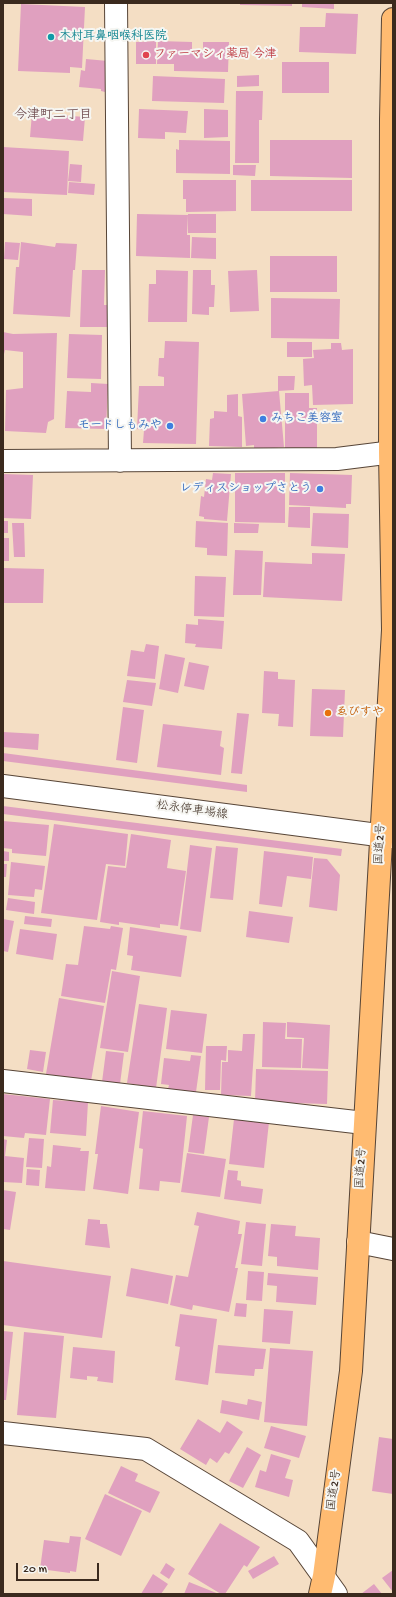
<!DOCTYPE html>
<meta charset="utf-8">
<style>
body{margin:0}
#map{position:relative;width:396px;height:1597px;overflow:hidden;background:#f4dec4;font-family:"Gochi Hand",sans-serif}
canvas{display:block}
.frame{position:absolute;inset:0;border:4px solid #3b2a1e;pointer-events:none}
.scale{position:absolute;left:16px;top:1563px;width:83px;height:18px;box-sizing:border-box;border:2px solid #3b2a1e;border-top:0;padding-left:5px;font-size:12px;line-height:14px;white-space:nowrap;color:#3b2a1e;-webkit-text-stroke:3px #f6f6f2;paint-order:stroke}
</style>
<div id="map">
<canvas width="396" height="1597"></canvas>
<div class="frame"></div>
<div class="scale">20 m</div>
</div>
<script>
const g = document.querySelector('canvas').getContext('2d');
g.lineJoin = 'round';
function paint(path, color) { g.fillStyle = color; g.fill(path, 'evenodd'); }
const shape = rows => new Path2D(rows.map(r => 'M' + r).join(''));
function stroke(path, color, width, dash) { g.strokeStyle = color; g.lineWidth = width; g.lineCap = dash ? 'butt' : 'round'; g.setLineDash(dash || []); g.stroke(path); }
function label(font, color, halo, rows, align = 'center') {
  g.font = font + ' "Gochi Hand","Klee One",sans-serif'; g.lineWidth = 4; g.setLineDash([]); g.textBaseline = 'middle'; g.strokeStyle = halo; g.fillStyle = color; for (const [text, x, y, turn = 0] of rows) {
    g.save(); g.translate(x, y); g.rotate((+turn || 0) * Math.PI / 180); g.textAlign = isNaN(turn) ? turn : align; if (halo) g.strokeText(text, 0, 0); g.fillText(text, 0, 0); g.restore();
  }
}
const building = shape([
 [240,3,292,3,292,6,240,5],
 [302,3,334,3,334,9,302,7],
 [21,4,85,7,82,68,70,67,70,73,18,71],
 [326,13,358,14,356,54,299,52,300,27,325,27],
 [156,41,156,64,136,64,136,42],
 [158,41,192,42,192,50,203,51,203,42,229,42,228,72,174,71,174,64,157,64],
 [86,59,108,61,105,92,101,91,101,89,79,87,81,70,85,71],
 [282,62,329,62,329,93,282,93],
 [259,75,259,86,237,87,237,76],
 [153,76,225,79,224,103,152,101],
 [236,91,263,91,262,120,259,120,259,163,235,163],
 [139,109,188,111,186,133,165,132,165,139,138,138],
 [204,109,228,110,228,137,204,138],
 [32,113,85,117,83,141,30,137],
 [179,140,230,141,230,174,176,173,176,149,179,150],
 [270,140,352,140,352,178,270,176],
 [3,147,69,151,67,195,3,192],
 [70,164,82,165,81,182,68,181],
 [233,165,256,165,255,176,233,175],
 [183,180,236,180,236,211,186,212,186,199,183,199],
 [251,180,352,180,352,211,251,211],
 [69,182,95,184,94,195,68,193],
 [3,198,32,199,32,216,3,214],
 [137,214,188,215,187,235,190,235,190,258,136,256],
 [188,214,216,214,216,233,188,233],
 [192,237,216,238,216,259,191,258],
 [5,242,20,243,18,260,4,259],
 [21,242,55,247,56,243,77,244,75,270,73,270,70,317,13,314,16,267,19,267],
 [270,256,337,256,337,292,270,292],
 [82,270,105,270,104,305,108,305,107,327,80,327],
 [156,270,188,271,187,322,148,322,149,284,156,284],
 [193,270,211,270,211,285,215,285,214,307,209,307,209,315,192,314],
 [257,270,259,311,230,312,228,271],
 [271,298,340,299,339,339,271,338],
 [3,332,13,334,57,333,54,419,48,422,46,433,5,431,6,390,23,388,23,352,5,350,3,358],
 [69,334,102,335,101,379,67,378],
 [165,341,199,342,196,444,143,443,144,430,137,429,139,386,164,386,164,377,158,376,159,358,164,358],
 [287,342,312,342,312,357,287,357],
 [331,343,341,343,342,350,353,349,353,404,313,405,312,385,304,386,303,359,314,358,313,350,331,349],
 [278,376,295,376,294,390,278,391],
 [91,383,108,384,106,429,65,428,67,391,91,392],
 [279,391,284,447,254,450,254,445,246,446,242,394],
 [285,393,309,393,309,408,317,408,317,449,285,449],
 [238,394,238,416,242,417,242,447,209,446,210,419,214,418,214,411,227,412,227,395],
 [213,473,231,474,227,521,204,519,204,517,199,516,201,496,204,497,206,479,212,480],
 [235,473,285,473,285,523,235,522],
 [290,473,352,475,351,504,346,504,346,508,289,505],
 [3,474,33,475,31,519,3,518],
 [289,507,310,507,310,528,288,527],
 [313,513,349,514,348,548,311,546],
 [3,521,8,521,8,533,3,533],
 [196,521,228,523,227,556,207,555,207,548,195,547],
 [12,523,24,523,25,557,14,557],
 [234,523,259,524,258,533,234,533],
 [3,538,9,538,9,561,3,561],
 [235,550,263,551,261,595,233,595],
 [312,553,345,554,342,601,263,597,265,562,312,564],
 [3,568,44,569,43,603,3,603],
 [195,576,226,577,224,617,194,616],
 [198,619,224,621,222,649,195,647,196,644,185,643,186,624,198,625],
 [146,644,159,646,155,679,127,676,131,650,144,652],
 [165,654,185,658,178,693,159,689],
 [189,662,209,666,204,690,184,686],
 [264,671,278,672,278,679,295,680,293,727,278,726,279,714,262,713],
 [127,680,156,683,152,706,123,702],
 [312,689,345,690,343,737,310,736],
 [123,707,144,710,137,763,116,760],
 [237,713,249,714,242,774,231,773],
 [163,724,222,731,220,746,224,748,221,775,157,767],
 [3,732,39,734,38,750,3,747],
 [3,753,247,785,247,792,3,761],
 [3,806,342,849,341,856,3,814],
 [3,821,49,825,46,856,12,853,12,849,3,848],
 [54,824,128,834,125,866,106,864,97,920,41,913],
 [131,834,171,840,167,868,186,871,178,926,160,924,160,928,119,922,119,925,100,922,108,866,126,868],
 [190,845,212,848,201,932,180,929],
 [216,846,238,848,233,900,210,898],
 [3,851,9,852,9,861,3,861],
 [264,851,313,857,311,879,287,876,282,907,259,904],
 [314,858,327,859,340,875,337,911,309,907],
 [11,862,45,866,42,890,35,889,34,897,8,895],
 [3,864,7,864,6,877,3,877],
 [8,898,35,902,34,914,6,910],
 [249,911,293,917,289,943,246,937],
 [25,916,52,919,51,927,24,924],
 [3,919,14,921,8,952,3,951],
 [84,926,110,929,111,926,123,928,116,970,111,969,105,1003,61,996,66,964,78,965],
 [130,927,187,936,181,977,131,970,133,956,127,955],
 [20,929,57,934,53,960,16,954],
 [112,971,140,976,128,1052,100,1048],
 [59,998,104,1006,91,1081,46,1074],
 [139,1004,167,1008,156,1088,127,1083],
 [171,1010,207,1014,202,1053,166,1049],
 [263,1022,286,1023,285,1039,302,1039,301,1068,262,1067],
 [287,1022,330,1025,328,1069,302,1068,304,1038,287,1037],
 [243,1034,255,1034,251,1096,221,1095,222,1062,228,1062,228,1050,242,1051],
 [206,1046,227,1046,226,1061,221,1060,220,1090,205,1090],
 [30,1050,46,1052,43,1072,27,1069],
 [106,1051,124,1053,120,1084,102,1082],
 [191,1055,201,1056,196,1092,168,1089,169,1085,161,1084,164,1058,190,1061],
 [256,1069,328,1071,327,1104,255,1102],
 [3,1094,50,1099,46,1135,25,1133,24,1138,3,1136],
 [53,1100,88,1102,86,1136,50,1133],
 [101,1106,139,1112,128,1194,93,1189,98,1154,95,1154],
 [143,1111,187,1116,180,1183,160,1181,159,1191,139,1189,143,1149,139,1148],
 [193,1115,209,1117,204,1154,188,1152],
 [234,1119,269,1122,264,1168,229,1164],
 [29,1138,44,1139,42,1168,26,1167],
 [3,1139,7,1140,5,1156,24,1158,22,1183,3,1182],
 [53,1145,81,1148,80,1151,89,1151,85,1191,45,1188,47,1166,51,1167],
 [187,1153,226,1159,220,1197,181,1192],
 [27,1169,40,1170,39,1186,26,1185],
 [228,1170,238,1171,237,1180,241,1181,241,1186,263,1189,261,1204,224,1199],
 [3,1190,16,1192,10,1230,3,1229],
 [197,1212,240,1221,238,1234,242,1234,235,1268,238,1268,229,1312,193,1305,192,1310,170,1305,176,1275,188,1277,199,1226,194,1225],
 [88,1219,100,1220,100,1224,107,1224,110,1248,85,1245],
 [246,1222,266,1224,262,1266,241,1264],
 [271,1224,296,1226,295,1236,320,1238,318,1270,277,1266,277,1257,268,1256],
 [3,1261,111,1276,102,1338,3,1325],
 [131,1268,173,1276,168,1304,126,1296],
 [248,1271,264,1272,262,1301,246,1300],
 [268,1273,318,1277,316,1305,276,1302,277,1286,267,1285],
 [236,1303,247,1304,246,1317,234,1316],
 [264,1309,293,1311,290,1344,262,1342],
 [180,1314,217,1319,208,1385,175,1380,180,1347,175,1346],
 [3,1331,13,1332,6,1400,3,1400],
 [24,1332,64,1336,56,1418,17,1415],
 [218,1345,266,1349,263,1369,255,1369,254,1376,215,1373],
 [73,1347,115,1351,113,1383,97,1381,98,1377,87,1376,87,1380,70,1378],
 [270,1348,313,1351,307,1426,264,1422],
 [248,1399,262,1402,259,1420,220,1413,222,1400,247,1405],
 [198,1419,220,1433,227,1421,243,1432,229,1454,225,1452,217,1463,210,1458,206,1465,180,1449],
 [271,1426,306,1436,299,1458,264,1448],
 [379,1437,393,1439,393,1494,372,1491],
 [247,1447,261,1455,243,1488,229,1481],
 [271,1454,291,1460,285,1478,293,1480,289,1497,255,1487,260,1470,266,1472],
 [121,1466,138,1474,135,1481,160,1492,150,1513,108,1493],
 [105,1494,142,1511,121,1556,85,1539],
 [220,1523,260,1547,247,1567,244,1565,225,1594,221,1594,188,1574],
 [70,1536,81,1537,76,1572,70,1571,70,1573,40,1569,44,1540,69,1543],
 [274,1556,279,1564,253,1579,248,1571],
 [166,1563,175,1569,169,1579,160,1573],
 [393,1570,393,1592,382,1578],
 [153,1574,168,1584,161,1594,141,1594],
 [189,1582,219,1594,184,1594],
 [374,1584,382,1594,361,1594]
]);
const minor = shape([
 [116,3,120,461],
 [3,461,337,459,393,452],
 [3,1081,364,1123],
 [358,1242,393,1249],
 [3,1433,146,1449,298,1541,336,1594]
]);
const tertiary = shape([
 [3,786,393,837]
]);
const trunk = shape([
 [320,1594,324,1576,351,1371,393,630,390,452,391,119,393,19]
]);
const markers = [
 [51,37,4,"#0f9aa8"],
 [146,55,4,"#e0444e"],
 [263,419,4,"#3f7fe0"],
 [170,426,4,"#3f7fe0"],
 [320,489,4,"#3f7fe0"],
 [328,713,4,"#e8710a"]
];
const cultureNames = [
 ["木村耳鼻咽喉科医院",59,37]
];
const healthNames = [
 ["ファーマシィ薬局 今津",154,55]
];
const shopNames = [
 ["みちこ美容室",271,419,"left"],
 ["モードしもみや",162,426],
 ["レディスショップさとう",312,489]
];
const foodNames = [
 ["ゑびすや",336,713]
];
const streetNames = [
 ["松永停車場線",192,811,8],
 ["国道2号",381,844,-87],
 ["国道2号",362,1168,-87],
 ["国道2号",335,1490,-82]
];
const neighbourhoodNames = [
 ["今津町二丁目",53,116]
];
paint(building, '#e0a0bf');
stroke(minor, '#574537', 24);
stroke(tertiary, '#574537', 24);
stroke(trunk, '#574537', 24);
stroke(minor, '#fff', 22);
stroke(tertiary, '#fff', 22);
stroke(trunk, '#ffbb71', 22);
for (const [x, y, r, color] of markers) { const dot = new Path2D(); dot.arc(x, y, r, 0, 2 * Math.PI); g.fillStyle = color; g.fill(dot); stroke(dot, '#f6f6f2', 1.5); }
label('bold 12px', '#0d838f', '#f6f6f2', cultureNames, 'left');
label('bold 12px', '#be3a42', '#f6f6f2', healthNames, 'left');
label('bold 12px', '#366cbe', '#f6f6f2', shopNames, 'right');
label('bold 12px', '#c56008', '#f6f6f2', foodNames, 'left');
label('12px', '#3b2a1e', '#f6f6f2', streetNames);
label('bold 13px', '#755356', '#f6f6f2', neighbourhoodNames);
</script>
